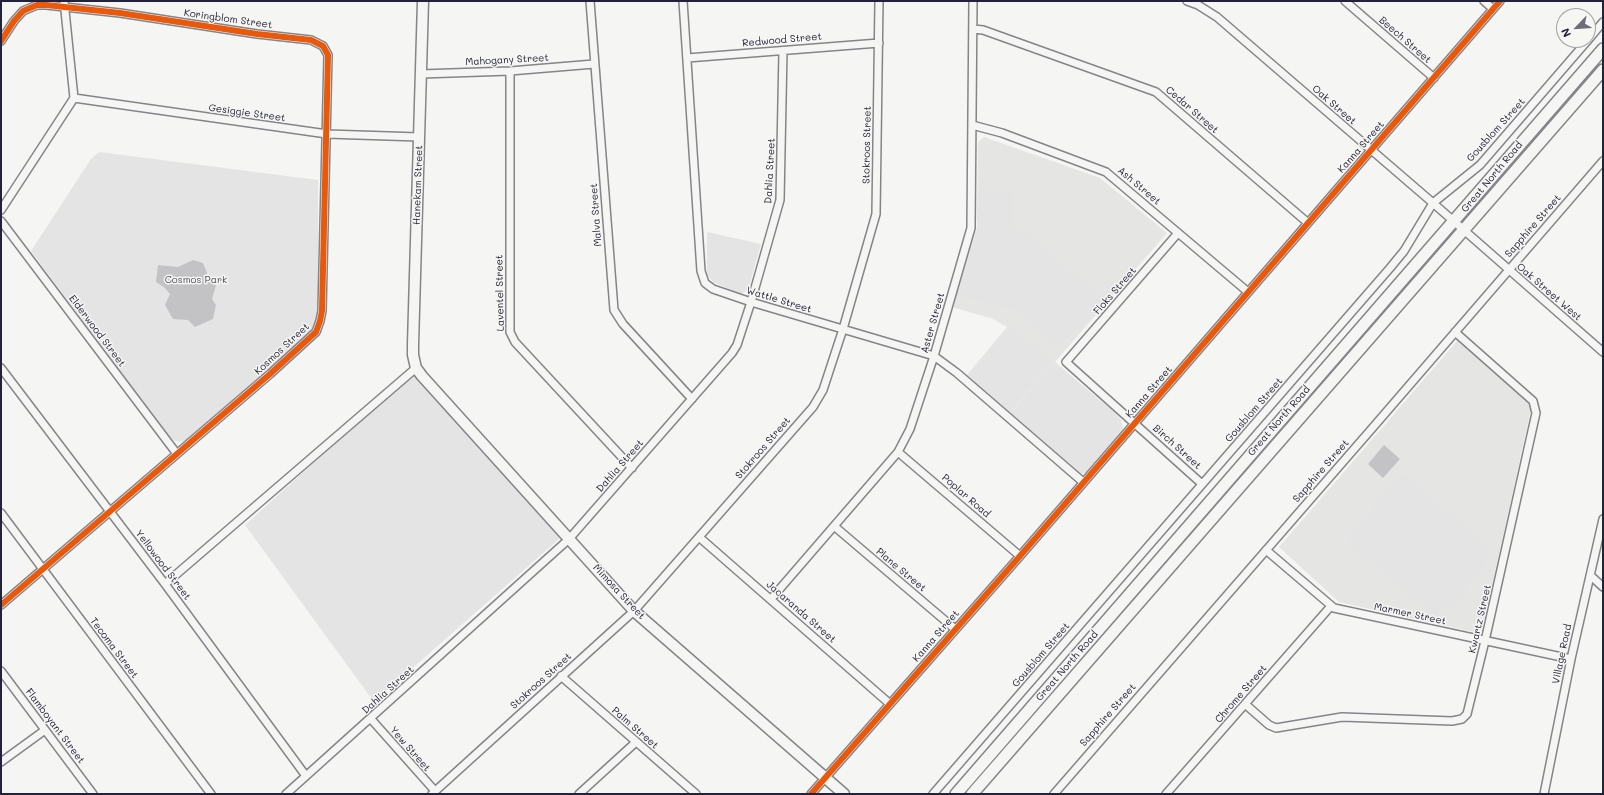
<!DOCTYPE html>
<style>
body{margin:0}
#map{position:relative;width:1604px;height:795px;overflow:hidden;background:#f5f5f3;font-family:Mali,sans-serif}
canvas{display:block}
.frame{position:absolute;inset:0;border:2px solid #22223b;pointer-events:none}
.north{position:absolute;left:1556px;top:8px;width:40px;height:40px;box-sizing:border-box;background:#f6f6f2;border:1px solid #a1a1a9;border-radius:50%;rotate:245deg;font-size:11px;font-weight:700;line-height:16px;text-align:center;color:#22223b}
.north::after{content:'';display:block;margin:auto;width:14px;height:18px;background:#6c6c7b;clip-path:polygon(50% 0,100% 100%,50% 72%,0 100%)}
</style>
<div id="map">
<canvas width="1604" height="795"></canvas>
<div class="frame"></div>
<div class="north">N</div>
</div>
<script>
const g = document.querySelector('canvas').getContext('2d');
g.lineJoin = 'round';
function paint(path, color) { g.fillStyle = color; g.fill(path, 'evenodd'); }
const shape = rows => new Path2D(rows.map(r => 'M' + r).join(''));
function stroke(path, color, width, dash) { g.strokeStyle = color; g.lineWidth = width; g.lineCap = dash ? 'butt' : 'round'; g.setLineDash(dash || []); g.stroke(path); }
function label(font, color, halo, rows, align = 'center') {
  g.font = font + ' Mali,sans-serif'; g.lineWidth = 3; g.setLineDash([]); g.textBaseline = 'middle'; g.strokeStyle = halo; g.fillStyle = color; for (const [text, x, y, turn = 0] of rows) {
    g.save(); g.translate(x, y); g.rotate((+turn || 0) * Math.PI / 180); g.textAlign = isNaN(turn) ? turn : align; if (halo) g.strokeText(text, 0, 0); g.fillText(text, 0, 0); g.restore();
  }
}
const built = shape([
 [984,137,1100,178,1167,233,1010,414,966,376,1007,327,993,319,952,307,977,227,978,142],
 [1458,340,1527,401,1531,409,1483,625,1480,631,1474,632,1339,602,1279,547]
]);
const green = shape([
 [99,152,318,180,318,311,316,323,311,332,184,442,175,441,167,435,31,251,91,159],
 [978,190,1013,191,1012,225,977,224],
 [979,227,1013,227,1026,232,1103,299,1059,348,1014,309,960,296],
 [707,232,761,244,748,290,741,294,713,282,707,274],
 [1011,328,1052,361,1009,411,969,375],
 [1055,362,1115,413,1121,420,1123,429,1086,472,1079,475,1010,414],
 [412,376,417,376,559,533,559,539,374,702,245,525,405,380],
 [1404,474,1489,548,1485,563,1463,595,1437,617,1349,544,1347,536]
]);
const water = shape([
 [193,260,203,263,207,273,206,279,216,285,212,299,216,305,213,319,195,327,188,320,173,319,165,305,170,294,165,288,156,282,158,265,178,267],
 [1384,445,1400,459,1383,478,1368,464]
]);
const street = shape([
 [590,1,614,310,623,324,692,399],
 [683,1,701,271,705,283,713,289,751,302,934,356,957,373,1083,482],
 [1187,1,1198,5,1217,17,1433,203,1603,352],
 [1345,1,1434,78],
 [1484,1,1493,9],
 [973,29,983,30,1156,92,1308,223],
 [1588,40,1603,22],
 [1,41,14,21,23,11,37,5,46,5,120,13,257,34,311,40,323,46,328,55,322,311,320,321,316,332,270,374,1,605],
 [687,58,879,43],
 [510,71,510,332,515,342,632,468],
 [421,74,510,71,594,64],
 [74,98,327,134,419,137],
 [972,125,1002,133,1106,172,1248,292],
 [1,210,74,98,64,1],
 [1,221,177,454],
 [1178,233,1066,362,1202,484],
 [1,368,165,584,306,776],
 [898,452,1020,556],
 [1,513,211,794],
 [834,526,955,629],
 [699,537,890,704],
 [1266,550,1334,608,1571,659],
 [1591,576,1603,587],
 [165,584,416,368],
 [771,599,898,452,910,429,934,356,971,228,973,1],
 [1,671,93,794],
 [561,676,696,794],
 [1245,704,1269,725,1276,728,1342,717,1452,721,1462,719,1467,714,1485,641,1536,413,1533,401,1455,332],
 [371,719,435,791],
 [1,762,45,730],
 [286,794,569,539,732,353,737,345,751,302,780,200,783,51],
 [432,794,634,611,813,407,823,390,843,329,876,214,879,1],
 [579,794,636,742],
 [811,794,1020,556,1500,1],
 [933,794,1390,268,1404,251,1433,203,1480,165,1588,40],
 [1054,794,1375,425,1603,161],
 [1166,794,1331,606],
 [1544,794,1571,659,1603,519]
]);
const secondary = shape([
 [423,1,413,344,413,355,416,368,422,376,634,611,844,794]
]);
const primary = shape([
 [956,794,1603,49],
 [972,794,1603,70]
]);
const cycleway = shape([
 [1,41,14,21,23,11,37,5,46,5,120,13,257,34,311,40,323,46,328,55,322,311,320,321,316,332,270,374,1,605],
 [811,794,1020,556,1500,1]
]);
const streetNames = [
 ["Koringblom Street",228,19,8],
 ["Redwood Street",782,40,-5],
 ["Beech Street",1405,40,41],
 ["Mahogany Street",507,60,-3],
 ["Oak Street",1334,105,41],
 ["Cedar Street",1192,110,41],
 ["Gesiggie Street",247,113,8],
 ["Gousblom Street",1496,130,-48],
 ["Stokroos Street",867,145,-89],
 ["Kanna Street",1361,147,-49],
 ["Dahlia Street",770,171,-87],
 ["Great North Road",1492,177,-50],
 ["Hanekam Street",418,185,-88],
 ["Ash Street",1139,186,40],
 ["Malva Street",596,215,-94],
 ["Sapphire Street",1533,226,-49],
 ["Floks Street",1115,291,-49],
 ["Oak Street West",1549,292,41],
 ["Laventel Street",500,293,-91],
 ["Wattle Street",779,300,17],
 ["Aster Street",933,323,-74],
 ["Elderwood Street",97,331,53],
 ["Kosmos Street",282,349,-43],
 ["Kanna Street",1149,392,-49],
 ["Gousblom Street",1254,410,-49],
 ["Great North Road",1279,421,-49],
 ["Birch Street",1177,447,42],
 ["Stokroos Street",763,448,-49],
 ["Dahlia Street",620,466,-49],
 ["Sapphire Street",1321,471,-49],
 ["Poplar Road",966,496,41],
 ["Yellowood Street",163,565,53],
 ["Plane Street",901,570,40],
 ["Mimosa Street",619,592,47],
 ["Jacaranda Street",801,612,41],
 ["Marmer Street",1410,614,12],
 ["Kwartz Street",1480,619,-77],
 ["Kanna Street",936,636,-49],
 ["Tecoma Street",114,648,53],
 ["Village Road",1562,654,-78],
 ["Gousblom Street",1041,655,-49],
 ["Great North Road",1067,666,-49],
 ["Stokroos Street",541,681,-42],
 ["Dahlia Street",388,690,-42],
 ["Chrome Street",1241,694,-49],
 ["Sapphire Street",1108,715,-49],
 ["Flamboyant Street",55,726,53],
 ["Palm Street",635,728,41],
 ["Yew Street",410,749,49]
];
const parkNames = [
 ["Cosmos Park",196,280]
];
paint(built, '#e5e5e4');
paint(green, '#e4e4e4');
paint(water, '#c3c3c6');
stroke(street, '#858589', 10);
stroke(secondary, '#858589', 13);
stroke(primary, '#858589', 14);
stroke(street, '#f5f5f3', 7);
stroke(secondary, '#f5f5f3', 10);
stroke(primary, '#f5f5f3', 11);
stroke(cycleway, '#e8590c', 6);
label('10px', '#22223b', '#f6f6f2', streetNames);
label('10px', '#4f4f62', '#f6f6f2', parkNames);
</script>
